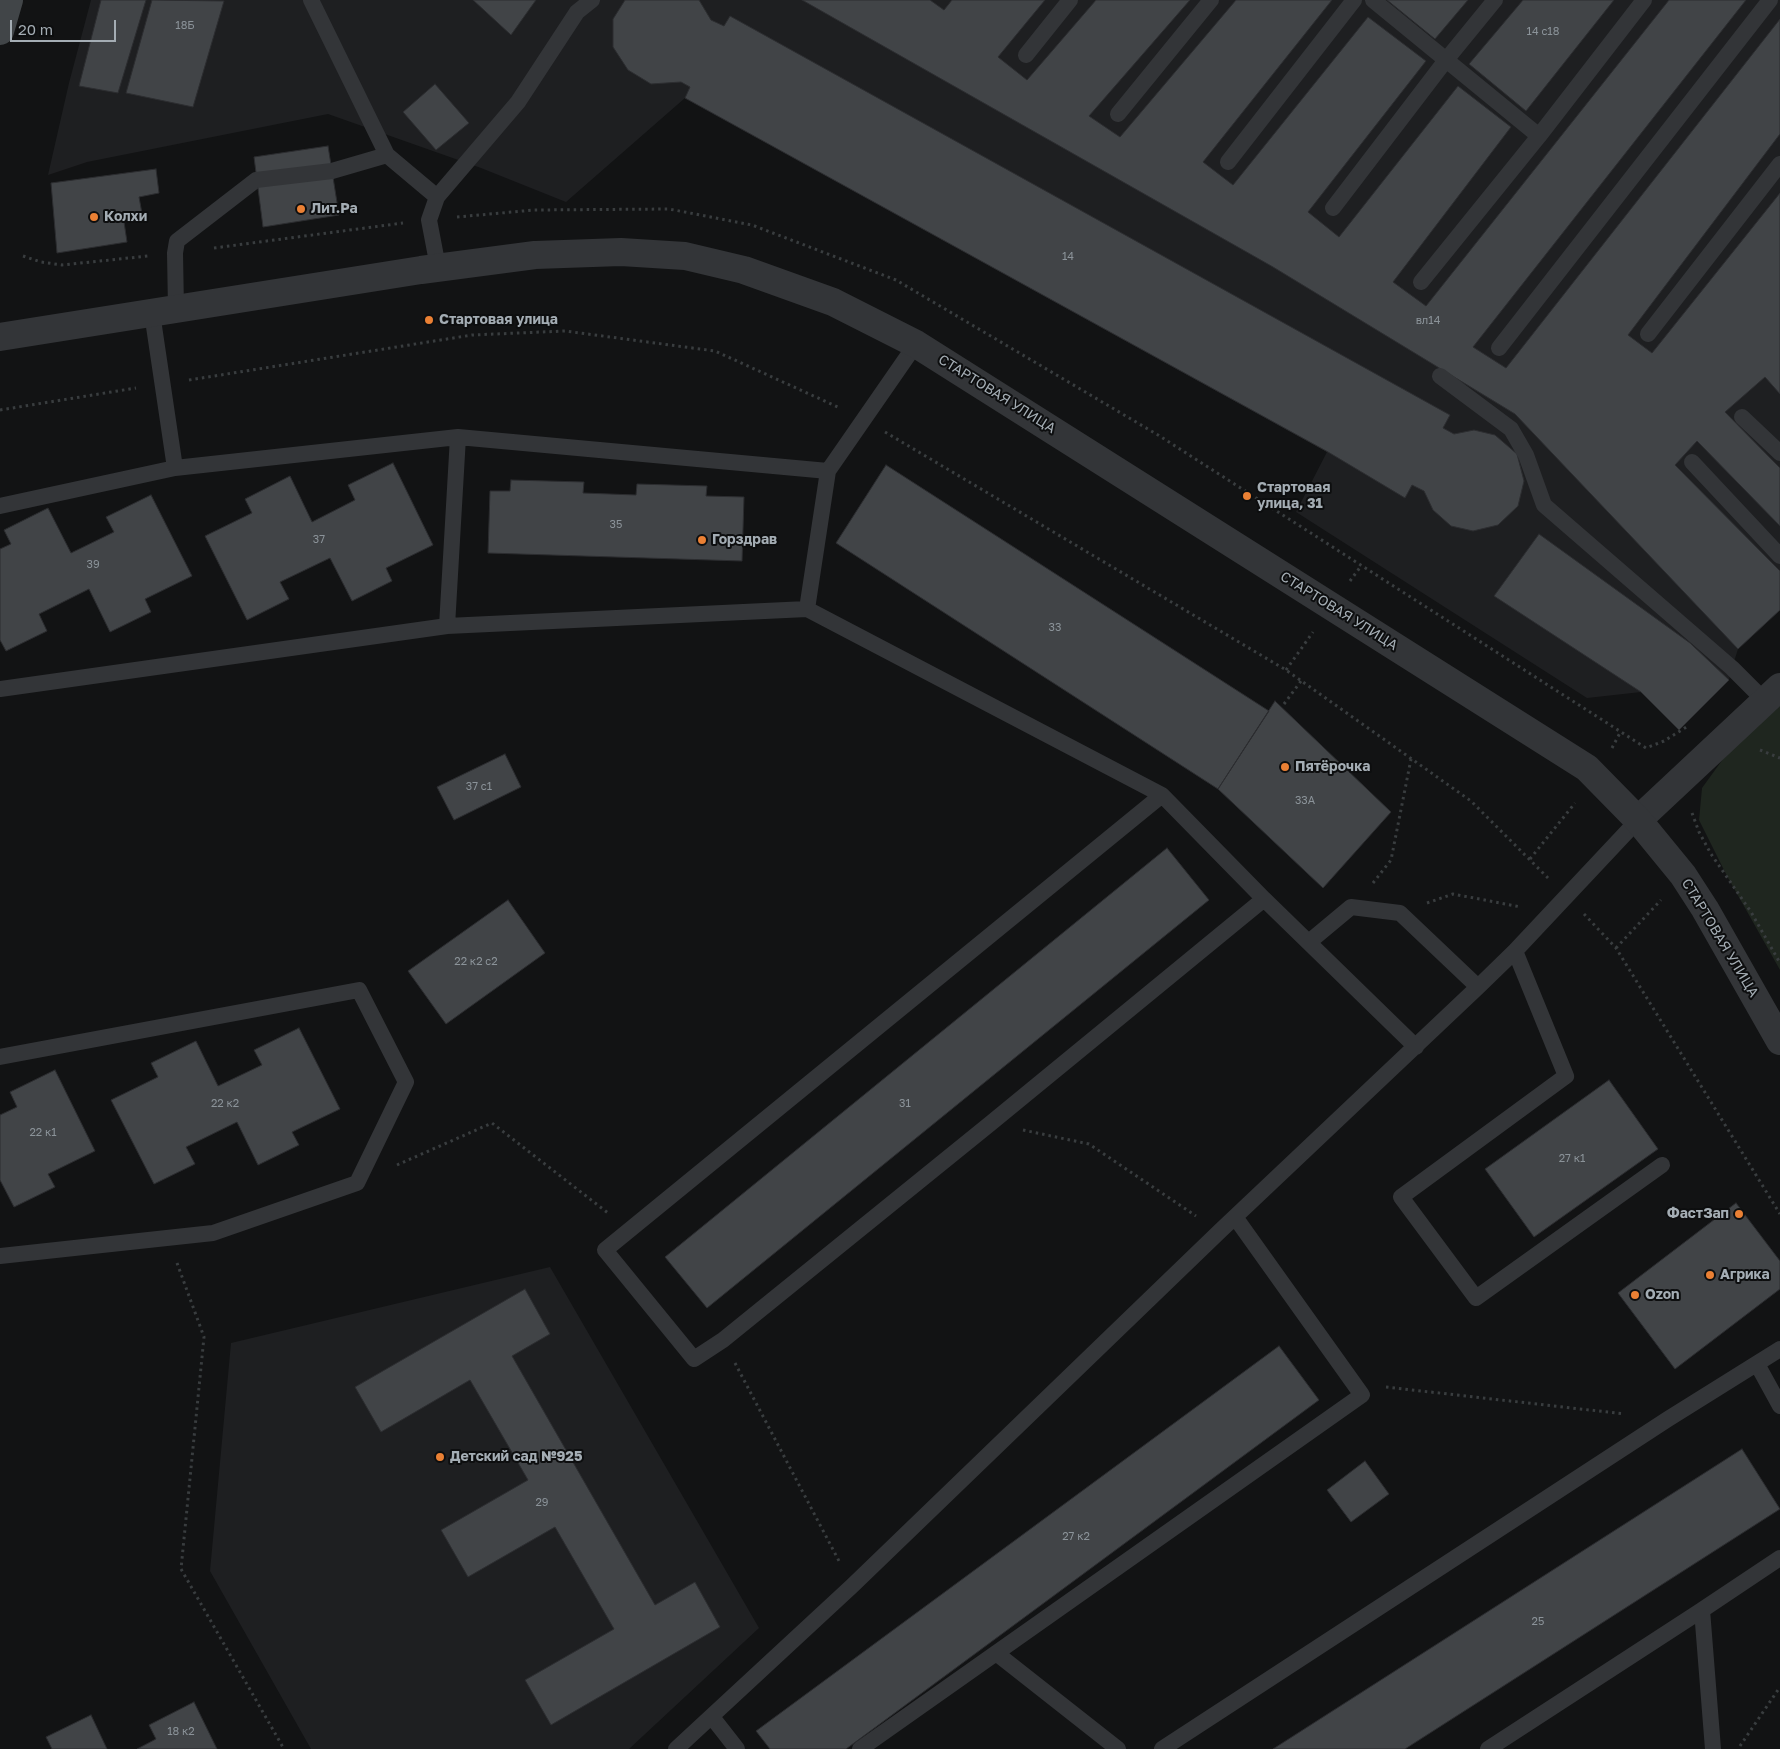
<!DOCTYPE html>
<meta charset="utf-8">
<style>
body{margin:0}
#map{position:relative;width:1780px;height:1749px;overflow:hidden;background:#121314;font-family:"Golos Text",sans-serif}
canvas{display:block}
.scale{position:absolute;left:10px;top:20px;width:106px;height:22px;box-sizing:border-box;border:2px solid #a4adb4;border-top:0;padding-left:6px;font-size:15px;line-height:18px;white-space:nowrap;color:#a4adb4;-webkit-text-stroke:4px #0d0e0f;paint-order:stroke}
</style>
<div id="map">
<canvas width="1780" height="1749"></canvas>
<div class="scale">20 m</div>
</div>
<script>
const g = document.querySelector('canvas').getContext('2d');
g.lineJoin = 'round';
function paint(path, color) { g.fillStyle = color; g.fill(path, 'evenodd'); }
const shape = rows => new Path2D(rows.map(r => 'M' + r).join(''));
function stroke(path, color, width, dash) { g.strokeStyle = color; g.lineWidth = width; g.lineCap = dash ? 'butt' : 'round'; g.setLineDash(dash || []); g.stroke(path); }
function label(font, color, halo, rows, align = 'center') {
  g.font = font + ' "Golos Text",sans-serif'; g.lineWidth = 4; g.setLineDash([]); g.textBaseline = 'middle'; g.strokeStyle = halo; g.fillStyle = color; for (const [text, x, y, turn = 0] of rows) {
    g.save(); g.translate(x, y); g.rotate((+turn || 0) * Math.PI / 180); g.textAlign = isNaN(turn) ? turn : align; if (halo) g.strokeText(text, 0, 0); g.fillText(text, 0, 0); g.restore();
  }
}
const built = shape([
 [91,0,1780,0,1780,610,1738,649,1732,668,1729,680,1679,730,1641,692,1587,698,1296,512,1327,452,685,98,566,202,481,168,328,114,87,162,48,175,69,83],
 [550,1267,759,1628,629,1749,311,1749,210,1571,231,1343]
]);
const green = shape([
 [1780,706,1780,970,1727,876,1699,820,1702,788,1731,748]
]);
const building = shape([
 [101,0,146,0,118,93,79,86,101,0],
 [152,0,224,1,193,107,126,93,152,0],
 [473,0,536,0,511,35,473,0],
 [625,0,699,0,711,20,724,26,730,16,1450,415,1443,428,1454,434,1474,430,1495,435,1517,454,1524,481,1518,506,1498,525,1473,531,1451,526,1433,510,1424,491,1412,485,1405,498,1328,452,685,98,690,87,681,82,651,84,628,70,613,47,613,19,625,0],
 [802,0,930,0,944,10,952,0,1045,0,998,57,1027,80,1096,0,1190,0,1089,116,1120,137,1236,0,1332,0,1203,162,1233,185,1368,17,1426,61,1308,212,1339,237,1458,86,1511,127,1393,282,1426,306,1669,0,1746,0,1473,347,1506,368,1780,19,1780,134,1628,335,1652,353,1780,193,1780,394,1765,377,1725,412,1780,468,1780,526,1697,441,1675,465,1780,571,1780,610,1738,649,1515,414,1273,267,802,0],
 [1387,0,1468,0,1435,39,1387,0],
 [1523,0,1614,0,1526,111,1469,64,1523,0],
 [435,84,469,123,436,150,403,112,435,84],
 [328,146,339,215,263,227,254,157,328,146],
 [156,169,159,193,139,197,143,219,124,222,127,242,57,253,51,183,156,169],
 [393,463,433,545,386,568,392,581,352,601,330,558,280,582,289,599,247,620,205,536,252,513,245,499,290,476,312,522,355,500,348,485,393,463],
 [886,465,1269,711,1218,789,836,543,886,465],
 [511,480,584,482,583,493,636,495,637,484,707,486,706,496,744,497,742,561,488,553,490,491,510,491,511,480],
 [151,495,192,576,145,599,151,612,110,632,89,589,39,614,47,631,6,651,0,640,0,549,11,544,4,530,48,508,71,553,114,532,106,517,151,495],
 [1539,534,1690,643,1729,680,1679,730,1641,692,1494,596,1539,534],
 [1275,701,1391,812,1323,888,1218,789,1275,701],
 [505,754,521,787,454,820,437,787,505,754],
 [1167,848,1209,900,707,1308,665,1257,1167,848],
 [508,900,545,953,446,1024,408,971,508,900],
 [299,1028,340,1109,292,1132,299,1145,258,1165,237,1122,186,1147,195,1164,154,1184,111,1100,158,1077,151,1063,196,1041,218,1086,262,1065,254,1050,299,1028],
 [55,1070,95,1151,48,1174,55,1187,14,1207,0,1180,0,1115,17,1107,10,1092,55,1070],
 [1609,1080,1658,1149,1534,1237,1485,1169,1609,1080],
 [1736,1203,1780,1261,1780,1289,1675,1369,1618,1293,1736,1203],
 [525,1289,550,1334,512,1356,655,1605,695,1582,720,1627,551,1725,525,1680,614,1629,555,1527,468,1577,441,1530,528,1480,470,1380,381,1432,355,1387,525,1289],
 [1279,1346,1319,1400,846,1749,770,1749,756,1731,1279,1346],
 [1742,1449,1780,1509,1405,1749,1273,1749,1742,1449],
 [1365,1461,1389,1494,1351,1522,1327,1490,1365,1461],
 [194,1702,217,1749,137,1749,156,1739,149,1725,194,1702],
 [91,1715,107,1749,52,1749,46,1737,91,1715]
]);
const path = shape([
 [457,217,534,210,669,209,752,225,896,280,1158,435,1646,748,1664,741,1688,726],
 [214,248,403,223],
 [23,256,41,262,62,265,148,256],
 [189,380,472,335,565,331,715,351,840,408],
 [0,410,136,388],
 [885,432,1286,670,1471,801,1548,878],
 [1350,581,1361,566],
 [1286,670,1313,632],
 [1284,704,1301,681],
 [1612,748,1621,731],
 [1760,750,1780,758],
 [1692,813,1699,832,1711,854,1751,912,1780,963],
 [1530,859,1575,803],
 [1373,883,1391,860,1411,759],
 [1427,903,1453,894,1521,907],
 [1584,914,1616,948,1780,1214],
 [1616,948,1661,900],
 [1023,1130,1089,1144,1196,1216],
 [397,1165,492,1123,608,1213],
 [177,1263,204,1337,181,1569,284,1749],
 [735,1363,839,1561],
 [1386,1387,1625,1414],
 [1740,1746,1780,1687]
]);
const service = shape([
 [311,0,387,155,437,197],
 [1373,0,1539,136],
 [1026,55,1070,0],
 [1118,114,1211,0],
 [1228,162,1354,0],
 [1333,208,1446,60,1495,0],
 [438,267,429,220,437,197,518,102,577,12,592,0],
 [1421,282,1539,136,1644,0],
 [176,309,175,253,177,241,256,180,332,171,387,155],
 [152,313,175,468,458,437],
 [1648,334,1780,164],
 [1499,348,1770,0],
 [1440,376,1511,429,1526,455,1544,505,1732,668,1765,701],
 [1742,417,1780,453],
 [1692,462,1780,556],
 [0,506,175,468],
 [807,609,828,471],
 [447,626,458,437,828,471,916,344],
 [0,689,447,626,807,609,1162,795,1264,899,1416,1047],
 [1162,795,605,1250,694,1359,723,1340,991,1123,1264,899],
 [1309,942,1351,907,1400,913,1478,987],
 [1515,951,1566,1076,1401,1197,1476,1298,1662,1165],
 [0,1057,359,990,406,1082,357,1183,213,1233,0,1256],
 [1757,1364,1780,1406],
 [996,1653,1118,1749],
 [712,1717,737,1749],
 [676,1749,852,1586,1220,1231,1478,987,1515,951,1638,820],
 [860,1749,1362,1395,1235,1217],
 [1162,1749,1668,1419,1780,1349],
 [1488,1749,1702,1610],
 [1713,1749,1702,1610,1780,1558]
]);
const minor = shape([
 [1638,820,1780,687]
]);
const tertiary = shape([
 [0,337,421,270,535,255,621,252,685,256,744,270,833,302,916,344,1587,768,1638,820,1683,875,1705,909,1780,1041]
]);
const secondary = shape([
 [0,31,9,0]
]);
const markers = [
 [301,209,5,"#ea8034"],
 [94,217,5,"#ea8034"],
 [429,320,5,"#ea8034"],
 [1247,496,5,"#ea8034"],
 [702,540,5,"#ea8034"],
 [1285,767,5,"#ea8034"],
 [1739,1214,5,"#ea8034"],
 [1710,1275,5,"#ea8034"],
 [1635,1295,5,"#ea8034"],
 [440,1457,5,"#ea8034"]
];
const numberNames = [
 ["18Б",185,26],
 ["14 с18",1543,32],
 ["14",1068,257],
 ["вл14",1428,321],
 ["35",616,525],
 ["37",319,540],
 ["39",93,565],
 ["33",1055,628],
 ["37 с1",479,787],
 ["33А",1305,801],
 ["22 к2 с2",476,962],
 ["22 к2",225,1104],
 ["31",905,1104],
 ["22 к1",43,1133],
 ["27 к1",1572,1159],
 ["29",542,1503],
 ["27 к2",1076,1537],
 ["25",1538,1622],
 ["18 к2",181,1732]
];
const poiNames = [
 ["Лит.Ра",311,209],
 ["Колхи",104,217],
 ["Стартовая улица",439,320],
 ["Стартовая",1257,488],
 ["улица, 31",1257,504],
 ["Горздрав",712,540],
 ["Пятёрочка",1295,767],
 ["ФастЗап",1729,1214,"right"],
 ["Агрика",1720,1275],
 ["Ozon",1645,1295],
 ["Детский сад №925",450,1457]
];
const streetNames = [
 ["СТАРТОВАЯ УЛИЦА",997,394,32],
 ["СТАРТОВАЯ УЛИЦА",1339,611,32],
 ["СТАРТОВАЯ УЛИЦА",1720,938,59]
];
paint(built, '#1e1f21');
paint(green, '#1f261f');
paint(building, '#414447');
stroke(building, '#2c2d30', 1);
stroke(path, '#393d3f', 3, [2.5, 4]);
stroke(service, '#333538', 16);
stroke(minor, '#333538', 28);
stroke(tertiary, '#333538', 28);
stroke(secondary, '#414548', 28);
for (const [x, y, r, color] of markers) { const dot = new Path2D(); dot.arc(x, y, r, 0, 2 * Math.PI); g.fillStyle = color; g.fill(dot); stroke(dot, '#0d0e0f', 2); }
label('11px', '#8b9399', null, numberNames);
label('bold 14px', '#a4adb4', '#0d0e0f', poiNames, 'left');
label('14px', '#a4adb4', '#0d0e0f', streetNames);
</script>
